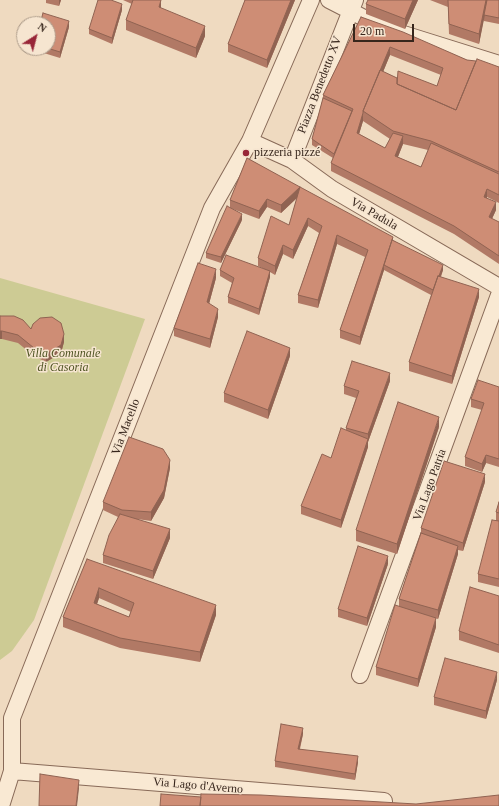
<!DOCTYPE html>
<meta charset="utf-8">
<style>
body{margin:0}
#map{position:relative;width:499px;height:806px;overflow:hidden;background:#efdac0;font-family:"Times New Roman",serif}
canvas{display:block}
.north{position:absolute;left:16px;top:16px;width:40px;height:40px;box-sizing:border-box;background:#f6e5d0;border:1px solid #a98;border-radius:50%;rotate:36deg;font-size:11px;font-weight:700;line-height:16px;text-align:center;color:#37261c}
.north::after{content:'';display:block;margin:auto;width:14px;height:18px;background:#982638;clip-path:polygon(50% 0,100% 100%,50% 72%,0 100%)}
.scale{position:absolute;left:353px;top:24px;width:61px;height:18px;box-sizing:border-box;border:2px solid #37261c;border-top:0;padding-left:5px;font-size:12px;line-height:14px;white-space:nowrap;color:#37261c;-webkit-text-stroke:3px #f6e5d0;paint-order:stroke}
</style>
<div id="map">
<canvas width="499" height="806"></canvas>
<div class="north">N</div>
<div class="scale">20 m</div>
</div>
<script>
const g = document.querySelector('canvas').getContext('2d');
g.lineJoin = 'round';
function paint(path, color) { g.fillStyle = color; g.fill(path, 'evenodd'); }
const shape = rows => new Path2D(rows.map(r => 'M' + r).join(''));
function stroke(path, color, width, dash) { g.strokeStyle = color; g.lineWidth = width; g.lineCap = dash ? 'butt' : 'round'; g.setLineDash(dash || []); g.stroke(path); }
function label(font, color, halo, rows, align = 'center') {
  g.font = font + ' "Times New Roman",serif'; g.lineWidth = 3; g.setLineDash([]); g.textBaseline = 'middle'; g.strokeStyle = halo; g.fillStyle = color; for (const [text, x, y, turn = 0] of rows) {
    g.save(); g.translate(x, y); g.rotate((+turn || 0) * Math.PI / 180); g.textAlign = isNaN(turn) ? turn : align; if (halo) g.strokeText(text, 0, 0); g.fillText(text, 0, 0); g.restore();
  }
}
const green = shape([
 [0,278,145,319,34,620,12,651,0,660]
]);
const minor = shape([
 [329,0,368,20,397,32,499,64],
 [250,141,292,160,332,189,499,287],
 [292,160,355,0],
 [360,675,499,295],
 [12,771,384,801],
 [1,806,12,771,12,718,212,208,250,141,311,0]
]);
const wall = shape([
 [46,0,61,0,59,6,46,3],
 [123,0,161,0,161,8,205,36,196,58,126,30,126,20,132,4],
 [245,0,295,0,267,68,228,52,228,44],
 [418,0,405,29,366,14,366,4],
 [430,0,499,0,499,24,484,21,484,17,479,44,449,34,448,7],
 [122,10,112,44,89,34,89,29],
 [361,17,467,60,499,67,499,203,487,197,487,198,496,210,492,219,499,222,499,264,454,234,331,171,331,163,333,158,312,145,312,139,323,98,323,95],
 [390,55,441,75,437,86,397,78,383,72],
 [363,121,390,139,385,148,359,134],
 [403,144,428,150,421,167,398,157],
 [69,27,60,58,34,50,34,48,48,48],
 [247,158,393,240,443,270,441,277,479,297,452,384,409,371,409,362,431,295,384,270,360,345,340,338,340,330,365,257,337,244,318,308,298,303,298,295,319,233,308,226,293,259,283,254,275,275,270,272,270,277,259,315,228,303,228,297,232,283,220,276,220,270,264,269,258,266,258,258,289,225,297,198,281,213,267,207,259,219,230,208,230,200],
 [242,220,221,263,206,258,206,253],
 [216,278,209,304,218,317,210,348,174,336,174,328],
 [0,316,64,342,61,353,46,362,34,356,18,343,2,339],
 [290,356,268,419,224,402,224,393],
 [390,381,368,442,368,447,341,528,301,514,301,506,331,458,346,430,346,428,356,398,344,394,344,386],
 [499,387,499,467,486,463,482,472,465,466,465,457,482,410,471,407,471,399],
 [439,427,397,554,356,541,356,530],
 [170,468,164,498,151,521,137,519,170,538,153,579,103,563,103,555,118,517,103,510,103,502],
 [485,482,463,551,458,550,458,554,438,619,426,615,436,627,418,687,376,675,376,667,399,606,399,599,421,533,421,528],
 [499,502,499,587,478,582,478,574,496,520,496,512],
 [87,559,216,615,200,662,120,648,63,627,63,617],
 [99,598,131,612,129,617,97,604],
 [388,564,367,626,338,617,338,609],
 [499,596,499,653,459,640,459,631],
 [497,680,486,719,434,705,434,697],
 [303,734,300,749,358,762,355,780,275,767,275,761]
]);
const shadedWall = shape([
 [59,0,61,0,59,6],
 [161,0,161,7,159,17,159,7],
 [291,0,295,0,267,68,267,60],
 [413,0,418,0,405,29,405,19],
 [486,0,488,0,479,44,479,34],
 [122,4,122,10,112,44,112,38],
 [69,21,69,27,60,58,60,52],
 [205,26,205,36,196,58,196,48],
 [390,47,390,55,366,113,363,111],
 [363,113,363,121,357,141,357,133],
 [403,136,403,144,395,164,395,156],
 [300,187,300,195,281,213,281,205],
 [487,189,487,197,484,205,484,197],
 [267,199,267,207,259,219,259,211],
 [496,202,496,210,489,225,489,217],
 [242,214,242,220,221,263,221,257],
 [308,218,308,226,293,259,293,250],
 [337,235,337,244,318,308,318,300],
 [393,237,393,245,384,265,384,270,360,345,360,337],
 [283,245,283,254,275,275,275,266],
 [443,265,443,270,433,296,433,291],
 [216,269,216,278,207,311,207,302],
 [270,271,270,277,259,315,259,309],
 [479,289,479,297,452,384,452,376],
 [218,309,218,317,210,348,210,339],
 [0,331,2,331,2,339,0,339],
 [64,334,64,342,61,353,46,362,46,354],
 [290,348,290,356,268,419,268,410],
 [390,373,390,381,368,442,368,434],
 [439,417,439,427,397,554,397,544],
 [368,439,368,447,341,528,341,520],
 [486,455,486,463,482,472,482,464],
 [170,460,170,468,164,498,151,521,151,512],
 [485,474,485,482,463,551,463,543],
 [170,529,170,538,153,579,153,571],
 [458,546,458,554,438,619,438,610],
 [388,556,388,564,367,626,367,618],
 [99,588,99,598,94,613,94,603],
 [216,605,216,615,200,662,200,652],
 [436,618,436,627,418,687,418,679],
 [497,672,497,680,486,719,486,711],
 [303,728,303,734,298,755,298,749],
 [358,756,358,762,355,780,355,774],
 [79,780,79,788,77,806,76,806]
]);
const building = shape([
 [98,0,111,0,122,4,112,38,89,29,98,0],
 [133,0,161,0,159,7,205,26,196,48,126,20,133,0],
 [245,0,291,0,267,60,228,44,245,0],
 [368,0,413,0,405,19,366,4,368,0],
 [448,0,486,0,479,34,449,24,448,0],
 [487,0,499,0,499,18,484,15,487,0],
 [43,13,69,21,60,52,47,48,48,48,48,24,40,24,43,13],
 [361,17,403,32,467,60,476,61,456,110,397,84,398,71,437,86,443,68,390,47,363,111,363,113,357,133,385,148,393,133,403,136,395,156,421,167,431,143,499,174,499,195,487,189,484,197,496,202,489,217,499,222,499,256,454,226,331,163,353,109,323,95,361,17],
 [477,59,499,67,499,172,431,141,393,131,363,111,380,70,397,78,397,84,456,110,477,59],
 [323,98,352,111,334,154,312,139,323,98],
 [247,158,300,187,281,205,267,199,259,211,230,200,247,158],
 [300,187,393,237,360,337,340,330,368,250,337,235,318,300,298,295,322,226,308,218,293,250,283,245,275,266,258,258,271,216,289,225,300,187],
 [227,206,242,214,221,257,206,253,227,206],
 [392,240,443,265,439,276,438,276,433,290,384,265,392,240],
 [226,255,270,271,259,309,228,297,234,278,220,270,226,255],
 [198,263,216,269,207,302,218,309,210,339,174,328,198,263],
 [438,276,479,289,452,376,409,362,438,276],
 [0,316,14,316,23,320,31,329,33,324,40,318,52,317,61,323,64,334,61,345,46,354,34,348,18,335,2,331,0,331,0,316],
 [247,331,290,348,268,410,224,393,247,331],
 [352,361,390,373,368,434,346,428,359,391,344,386,352,361],
 [478,380,499,387,499,459,486,455,482,464,465,457,484,403,471,399,478,380],
 [398,402,439,417,397,544,356,530,398,402],
 [341,428,368,439,341,520,301,506,322,454,331,458,341,428],
 [129,437,163,449,170,460,164,490,151,512,122,510,103,502,129,437],
 [444,461,485,474,463,543,421,528,444,461],
 [499,502,499,513,496,512,499,502],
 [120,514,170,529,153,571,103,555,109,535,120,514],
 [492,520,499,521,499,579,478,574,492,520],
 [421,533,458,546,438,610,399,599,421,533],
 [358,546,388,556,367,618,338,609,358,546],
 [87,559,216,605,200,652,120,638,63,617,87,559],
 [99,588,134,603,129,617,94,603,99,588],
 [470,587,499,596,499,645,459,631,470,587],
 [395,605,436,618,418,679,376,667,395,605],
 [445,658,497,672,486,711,434,697,445,658],
 [281,724,303,728,298,749,358,756,355,774,275,761,281,724],
 [40,774,79,780,76,806,39,806,40,774],
 [161,794,201,797,200,806,160,806,161,794],
 [201,794,261,795,416,804,499,795,499,806,200,806,201,794]
]);
const markers = [
 [246,153,4,"#982638"]
];
const streetNames = [
 ["Piazza Benedetto XV",320,85,-69],
 ["Via Padula",374,214,30],
 ["Via Macello",126,427,-69],
 ["Via Lago Patria",430,485,-70],
 ["Via Lago d'Averno",198,786,5]
];
const poiNames = [
 ["pizzeria pizzé",254,153]
];
const parkNames = [
 ["Villa Comunale",63,354],
 ["di Casoria",63,368]
];
paint(green, '#cdcb94');
stroke(minor, '#886a58', 18);
stroke(minor, '#f9e9d3', 16);
paint(wall, '#b17965');
paint(shadedWall, '#906352');
paint(building, '#ce8d75');
stroke(building, '#906352', 1);
for (const [x, y, r, color] of markers) { const dot = new Path2D(); dot.arc(x, y, r, 0, 2 * Math.PI); g.fillStyle = color; g.fill(dot); stroke(dot, '#f6e5d0', 1.5); }
label('12px', '#37261c', '#f6e5d0', streetNames);
label('12px', '#37261c', '#f6e5d0', poiNames, 'left');
label('italic 12px', '#4f5423', '#f6e5d0', parkNames);
</script>
